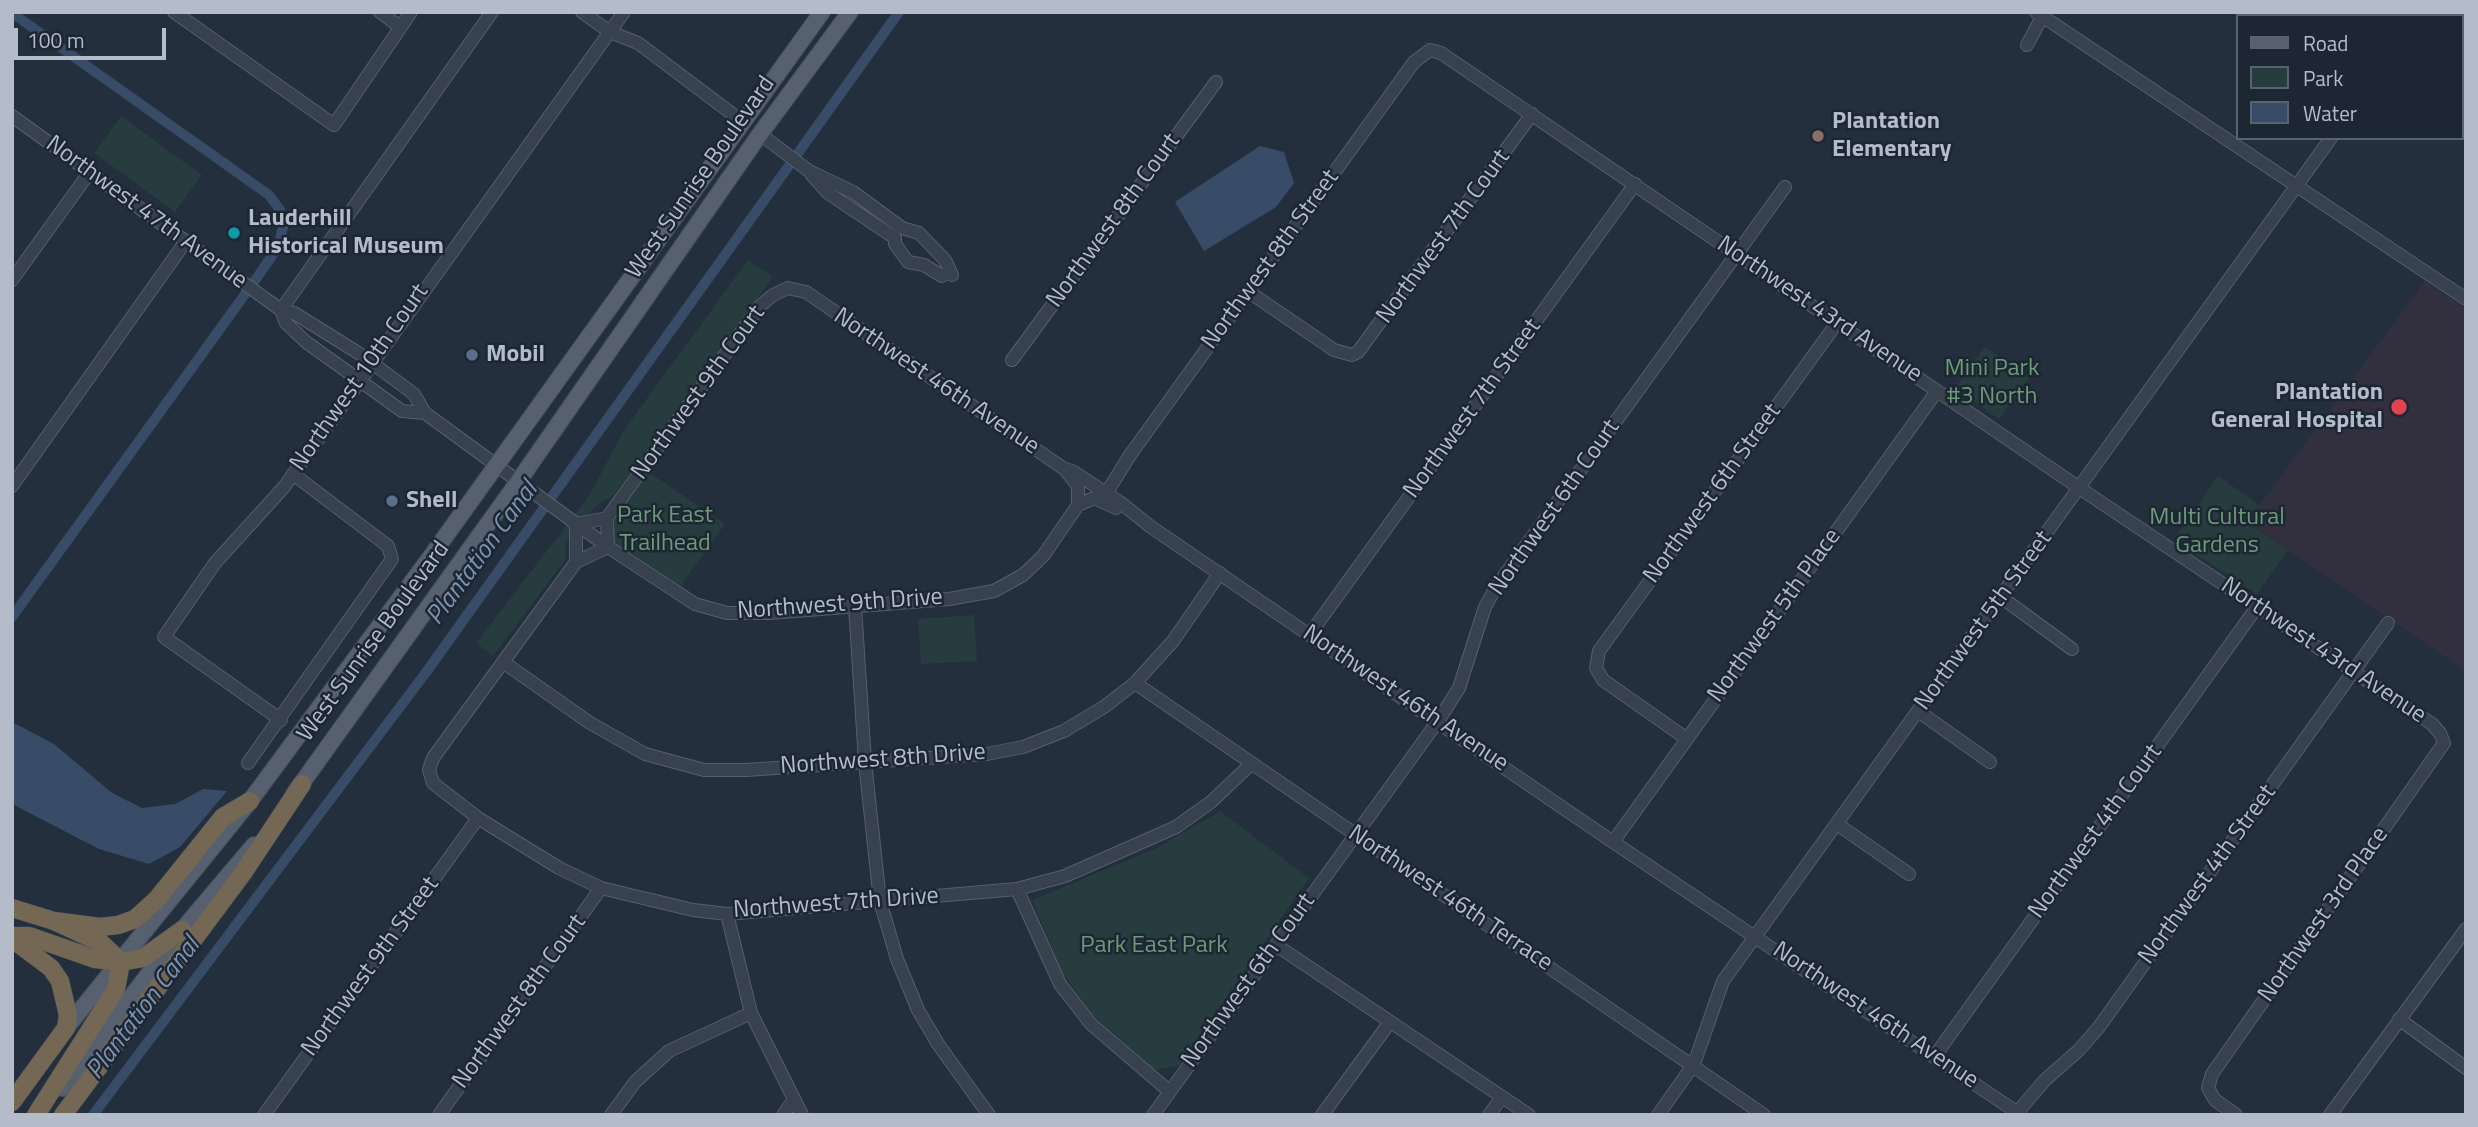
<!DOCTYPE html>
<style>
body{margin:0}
#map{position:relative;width:2478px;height:1127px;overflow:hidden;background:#242f3e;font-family:"Titillium Web",sans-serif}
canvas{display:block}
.frame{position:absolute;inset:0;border:14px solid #b4bcc9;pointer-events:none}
.legend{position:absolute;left:2236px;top:14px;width:228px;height:126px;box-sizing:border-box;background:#1d2633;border:2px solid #59626f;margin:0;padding:9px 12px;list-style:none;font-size:21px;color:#b4bcc9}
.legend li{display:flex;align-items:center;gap:14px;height:35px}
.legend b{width:35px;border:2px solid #59626f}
.scale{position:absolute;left:14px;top:28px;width:152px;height:32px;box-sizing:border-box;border:4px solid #b4bcc9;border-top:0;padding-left:9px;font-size:21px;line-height:24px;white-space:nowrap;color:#b4bcc9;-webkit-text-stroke:5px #1d2633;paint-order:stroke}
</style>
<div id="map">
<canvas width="2478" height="1127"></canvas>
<div class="frame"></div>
<ul class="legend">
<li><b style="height:9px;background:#56606e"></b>Road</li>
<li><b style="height:19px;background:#263c3f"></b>Park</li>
<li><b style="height:19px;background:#394c67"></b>Water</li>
</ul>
<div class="scale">100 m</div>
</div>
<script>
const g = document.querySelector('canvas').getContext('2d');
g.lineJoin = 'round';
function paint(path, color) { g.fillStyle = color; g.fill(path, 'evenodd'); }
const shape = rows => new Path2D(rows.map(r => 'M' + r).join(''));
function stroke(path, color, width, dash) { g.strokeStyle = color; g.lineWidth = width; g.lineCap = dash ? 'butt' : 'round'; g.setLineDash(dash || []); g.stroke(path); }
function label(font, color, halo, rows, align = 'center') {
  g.font = font + ' "Titillium Web",sans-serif'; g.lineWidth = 5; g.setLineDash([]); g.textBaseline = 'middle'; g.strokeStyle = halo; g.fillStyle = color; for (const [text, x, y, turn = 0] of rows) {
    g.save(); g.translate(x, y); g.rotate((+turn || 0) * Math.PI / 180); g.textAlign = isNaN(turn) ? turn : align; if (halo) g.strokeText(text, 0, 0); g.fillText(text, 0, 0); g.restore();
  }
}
const medical = shape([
 [2425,281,2466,309,2466,671,2247,522]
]);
const green = shape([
 [121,116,202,175,175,212,94,153],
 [748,260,773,277,614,495,596,506,565,543,566,559,493,656,476,643,589,496,624,430],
 [1985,347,2030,377,1999,419,1955,388],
 [647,471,725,524,680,587,628,551,618,554,611,534,612,521],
 [2218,476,2259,505,2247,522,2288,550,2257,594,2174,540],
 [974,615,977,661,921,664,918,619],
 [1220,811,1309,878,1179,1066,1155,1070,1092,1014,1061,970,1032,900,1157,848]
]);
const water = shape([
 [1260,146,1284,152,1294,183,1276,207,1204,251,1175,202],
 [12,722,54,744,112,793,142,808,175,804,203,789,227,791,180,847,149,864,99,849,12,804]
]);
const canal = shape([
 [12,13,269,195,280,210,283,227,278,247,256,279,12,617],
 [93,1115,427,671,899,12]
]);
const minor = shape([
 [174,12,334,125,411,12],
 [380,12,400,27],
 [582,12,610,32,638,43,743,122],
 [2036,12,2466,299],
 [2419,16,2422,12],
 [2027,45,2042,17],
 [12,116,281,310,294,313,360,354,414,394,425,413,608,547,695,604,727,613,769,613,949,599,994,591,1023,575,1043,556,1078,505,1078,486,1066,471],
 [760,134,809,171,853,192,902,228,919,233,945,260,952,275],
 [811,174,828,193,895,238,895,244,908,262,924,265,942,276,949,272],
 [12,280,89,173],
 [1249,292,1334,350,1352,355,1358,352,1532,114],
 [281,310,492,12],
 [281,310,286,323,306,342,402,411,425,413],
 [1012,360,1216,82],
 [12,486,186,241],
 [1078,505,1094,498,1116,508],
 [1110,505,1109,489,1130,455,1414,62,1430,50,1441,53,2081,489,2432,724,2440,733,2444,743,2212,1074,2208,1088,2215,1100,2236,1115],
 [607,518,608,547,576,562,433,758,429,770,433,783,478,818,559,868,601,888,693,910,727,914,1017,889,1065,876,1176,827,1211,802,1251,764],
 [576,524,607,518,760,306,773,295,788,288,806,292,1063,468,1074,472,1121,503,1151,527,1613,842,2021,1115],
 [576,562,576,524],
 [2001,597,2072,649],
 [855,606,865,762,880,901,897,959,918,1010,938,1044,989,1115],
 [1310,634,1635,184],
 [503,662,590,723,645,754,704,770,746,770,987,754,1023,747,1064,731,1104,707,1135,683,1173,641,1220,573],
 [1135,683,1764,1115],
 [1918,711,1990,762],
 [281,720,164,637,215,563,284,487,624,12],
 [1687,739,1603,680,1596,668,1599,651,1837,323],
 [248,763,392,559,388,546,293,474],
 [1837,824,1909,874],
 [1613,842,1937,391],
 [1017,889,1060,984,1091,1024,1169,1091],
 [727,914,751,1013,802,1115],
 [1276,945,1529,1115],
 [2399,1019,2466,1068],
 [1934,1057,2257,607],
 [264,1115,478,818],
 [439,1115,601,888],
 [611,1115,635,1082,669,1051,751,1013],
 [783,1115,793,1101],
 [1153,1115,1438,721,1459,688,1485,607,1496,587,1785,187],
 [1322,1115,1390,1022],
 [1489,1115,1502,1097],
 [1658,1115,1694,1064,1723,981,2331,138],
 [2015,1115,2045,1080,2079,1050,2099,1027,2388,623],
 [2330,1115,2466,929]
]);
const major = shape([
 [294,794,518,482,760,134,850,12],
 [66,1028,250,801,432,555,822,12],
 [62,1088,182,930,254,845]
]);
const highway = shape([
 [12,908,54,921,100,942,121,962],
 [54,921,100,927,118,925,135,919,157,899,223,817,250,801],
 [12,936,29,936,95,959,121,962,143,958,182,930],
 [12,939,51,968,60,981,68,1015,66,1028,12,1102],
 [36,1115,116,989,121,962],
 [63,1115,243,873,302,784]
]);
const markers = [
 [1818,136,7,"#8d6e63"],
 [234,233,7,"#0f9aa8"],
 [472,355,7,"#5c6f8a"],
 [2399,407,9,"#e0444e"],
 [392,501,7,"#5c6f8a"]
];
const poiNames = [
 ["Plantation",1832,122],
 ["Elementary",1832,150],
 ["Lauderhill",248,219],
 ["Historical Museum",248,247],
 ["Mobil",486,355],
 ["Plantation",2383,393,"right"],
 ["General Hospital",2383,421,"right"],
 ["Shell",406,501]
];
const streetNames = [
 ["West Sunrise Boulevard",701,178,-55],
 ["Northwest 47th Avenue",146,213,36],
 ["Northwest 8th Court",1114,221,-54],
 ["Northwest 7th Court",1444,237,-54],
 ["Northwest 8th Street",1271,260,-54],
 ["Northwest 43rd Avenue",1819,310,34],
 ["Northwest 10th Court",360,378,-55],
 ["Northwest 46th Avenue",936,382,34],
 ["Northwest 9th Court",699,393,-54],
 ["Northwest 7th Street",1473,409,-54],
 ["Northwest 6th Street",1713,494,-54],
 ["Northwest 6th Court",1555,508,-55],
 ["Northwest 9th Drive",840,605,-4],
 ["Northwest 5th Place",1775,616,-54],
 ["Northwest 5th Street",1984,621,-54],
 ["West Sunrise Boulevard",374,642,-54],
 ["Northwest 43rd Avenue",2323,651,34],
 ["Northwest 46th Avenue",1405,699,34],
 ["Northwest 8th Drive",883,760,-4],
 ["Northwest 4th Court",2096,832,-54],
 ["Northwest 4th Street",2208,875,-54],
 ["Northwest 46th Terrace",1450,899,34],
 ["Northwest 7th Drive",836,904,-4],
 ["Northwest 3rd Place",2324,915,-55],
 ["Northwest 9th Street",371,967,-54],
 ["Northwest 6th Court",1249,981,-54],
 ["Northwest 8th Court",520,1002,-54],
 ["Northwest 46th Avenue",1875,1016,34]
];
const parkNames = [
 ["Mini Park",1992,369],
 ["#3 North",1992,397],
 ["Park East",665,516],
 ["Trailhead",665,544],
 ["Multi Cultural",2217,518],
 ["Gardens",2217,546],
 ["Park East Park",1154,946]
];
const waterNames = [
 ["Plantation Canal",483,554,-54],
 ["Plantation Canal",144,1009,-53]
];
paint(medical, '#32303f');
paint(green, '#263c3f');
paint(water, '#394c67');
stroke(canal, '#394c67', 10);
stroke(minor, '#565f6c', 14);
stroke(major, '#414a57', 18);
stroke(highway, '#434c59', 19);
stroke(minor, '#38414e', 12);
stroke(major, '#56606e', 16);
stroke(highway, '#746855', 18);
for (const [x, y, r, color] of markers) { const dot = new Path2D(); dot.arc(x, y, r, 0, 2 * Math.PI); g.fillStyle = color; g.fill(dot); stroke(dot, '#1d2633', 2.5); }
label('bold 24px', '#b4bcc9', '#1d2633', poiNames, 'left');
label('24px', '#b4bcc9', '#1d2633', streetNames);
label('24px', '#6b9a76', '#1d2633', parkNames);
label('italic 26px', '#7c92b1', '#1d2633', waterNames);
</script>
